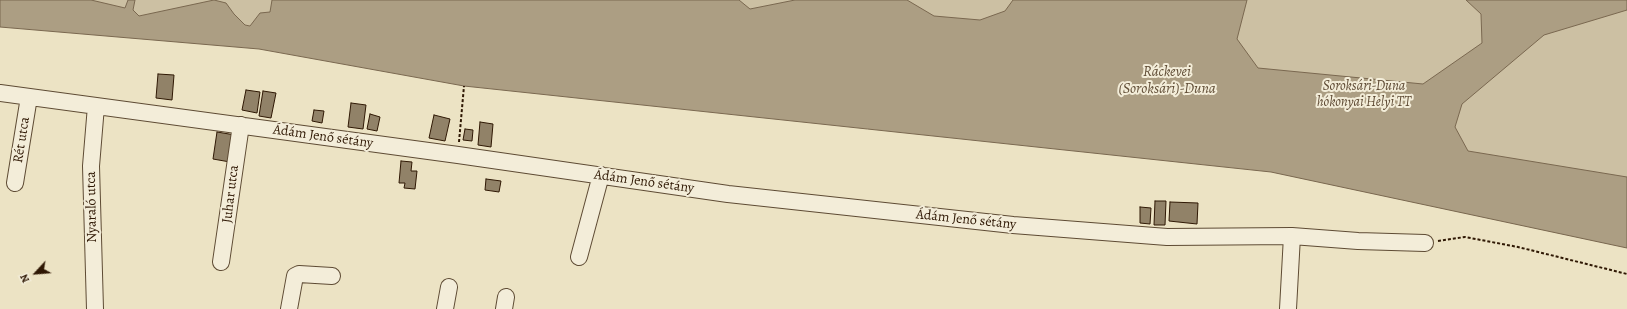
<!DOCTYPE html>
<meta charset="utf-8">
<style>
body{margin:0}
#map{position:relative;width:1627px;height:309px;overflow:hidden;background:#ece3c4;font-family:Alegreya,serif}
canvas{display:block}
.north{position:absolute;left:16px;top:253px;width:40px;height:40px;-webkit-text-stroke:3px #f3edd9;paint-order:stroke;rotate:244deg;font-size:11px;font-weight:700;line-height:16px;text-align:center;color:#2f1804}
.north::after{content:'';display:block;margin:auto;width:14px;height:18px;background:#2f1804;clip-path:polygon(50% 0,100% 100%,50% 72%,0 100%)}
</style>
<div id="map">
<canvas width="1627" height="309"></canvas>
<div class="north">N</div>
</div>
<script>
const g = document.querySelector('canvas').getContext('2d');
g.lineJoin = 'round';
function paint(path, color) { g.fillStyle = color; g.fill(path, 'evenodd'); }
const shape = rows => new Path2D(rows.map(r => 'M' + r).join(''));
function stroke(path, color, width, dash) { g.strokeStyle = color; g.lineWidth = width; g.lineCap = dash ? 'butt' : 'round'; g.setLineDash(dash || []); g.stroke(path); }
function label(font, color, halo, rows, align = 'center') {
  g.font = font + ' Alegreya,serif'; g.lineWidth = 4; g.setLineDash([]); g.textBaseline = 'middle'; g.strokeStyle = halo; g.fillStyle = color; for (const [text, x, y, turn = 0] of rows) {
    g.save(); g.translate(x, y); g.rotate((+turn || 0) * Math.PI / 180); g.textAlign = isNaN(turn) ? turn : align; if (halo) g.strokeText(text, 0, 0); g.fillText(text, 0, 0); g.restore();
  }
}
const green = shape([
 [0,0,1627,0,1627,248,1271,172,245,25,151,14,139,16]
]);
const water = shape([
 [0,0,91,0,125,8,128,0,135,0,133,10,139,16,214,0,226,3,234,14,245,25,250,26,260,13,270,12,272,0,739,0,750,9,795,0,907,0,934,16,980,20,1005,11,1013,0,1247,0,1237,39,1258,68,1423,84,1482,43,1481,14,1466,0,1627,0,1627,10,1544,35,1462,104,1455,127,1468,151,1627,177,1627,248,1271,172,464,86,259,49,0,27,0,0]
]);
const building = shape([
 [158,74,174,75,172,100,156,98,158,74],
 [246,90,260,92,257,113,242,110,246,90],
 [263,91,276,93,271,118,259,116,263,91],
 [351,103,366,105,363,129,348,127,351,103],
 [314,110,324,111,322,123,312,121,314,110],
 [370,114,380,117,377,131,367,129,370,114],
 [434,115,450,119,445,141,429,138,434,115],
 [480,122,493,124,491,147,478,145,480,122],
 [465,129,473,130,472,141,463,140,465,129],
 [217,132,235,135,230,162,213,159,217,132],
 [401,161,412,162,411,171,417,171,415,189,404,188,405,183,399,183,401,161],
 [486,179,501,181,499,192,485,190,486,179],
 [1155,201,1166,201,1165,225,1154,225,1155,201],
 [1170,202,1198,203,1197,224,1169,221,1170,202],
 [1140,207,1151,208,1150,224,1140,223,1140,207]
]);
const path = shape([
 [459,142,464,86],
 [1438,241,1465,237,1518,247,1627,274]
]);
const minor = shape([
 [0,93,458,155,728,194,1013,225,1167,237,1292,236,1358,241,1425,243],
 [15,183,29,97],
 [579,257,601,175],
 [221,262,241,125],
 [95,309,91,166,96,106],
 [289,309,295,276,299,274,332,276],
 [445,309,449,287],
 [504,309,506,297],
 [1288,309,1292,236]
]);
const parkNames = [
 ["Soroksári-Duna",1364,87],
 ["hókonyai Helyi TT",1364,103]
];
const streetNames = [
 ["Ádám Jenő sétány",323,137,8],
 ["Rét utca",22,140,-81],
 ["Ádám Jenő sétány",644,182,8],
 ["Juhar utca",231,194,-83],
 ["Nyaraló utca",92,207,-91],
 ["Ádám Jenő sétány",966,220,6]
];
const waterNames = [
 ["Ráckevei",1167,72],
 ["(Soroksári)-Duna",1167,89]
];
paint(green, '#ccc0a3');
paint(water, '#ac9e83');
stroke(water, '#7a6850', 1);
paint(building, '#918268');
stroke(building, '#2f1804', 1);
stroke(minor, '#5e4b34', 18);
stroke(path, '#2f1804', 2, [3, 2]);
stroke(minor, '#f3edd9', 16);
label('italic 14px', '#5e4a34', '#f3edd9', parkNames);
label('14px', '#2f1804', '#f3edd9', streetNames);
label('italic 15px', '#614e37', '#f3edd9', waterNames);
</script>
